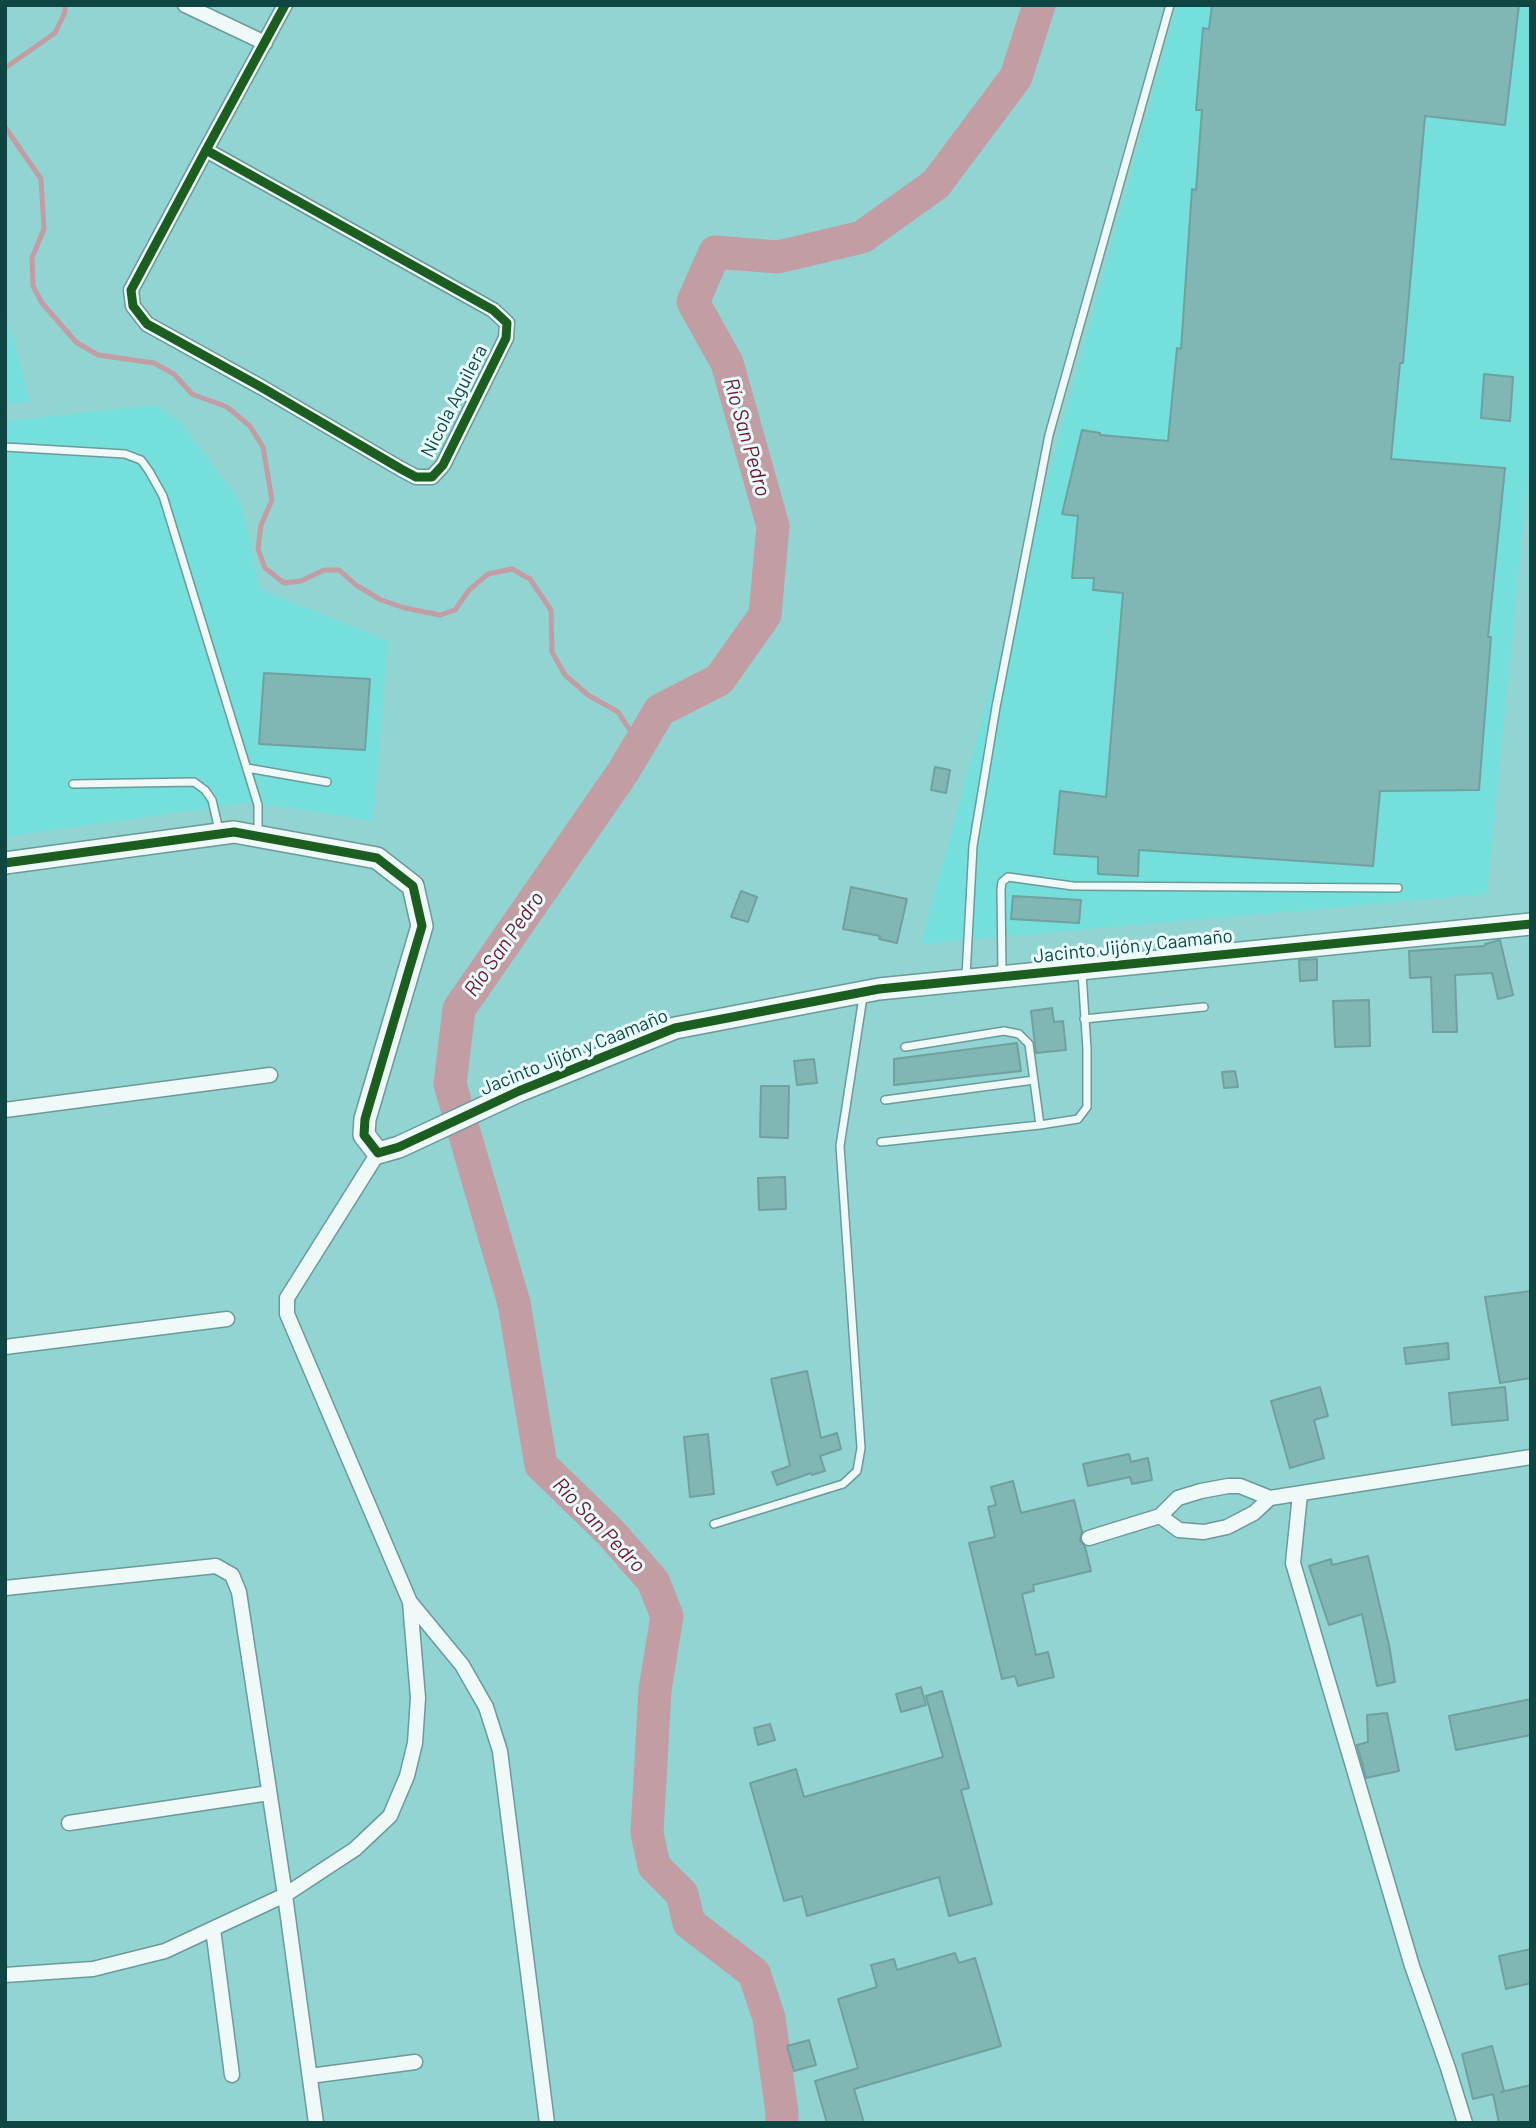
<!DOCTYPE html>
<meta charset="utf-8">
<style>
body{margin:0}
#map{position:relative;width:1536px;height:2128px;overflow:hidden;background:#92d4d2;font-family:Barlow,sans-serif}
canvas{display:block}
.frame{position:absolute;inset:0;border:7px solid #0f4644;pointer-events:none}
</style>
<div id="map">
<canvas width="1536" height="2128"></canvas>
<div class="frame"></div>
</div>
<script>
const g = document.querySelector('canvas').getContext('2d');
g.lineJoin = 'round';
function paint(path, color) { g.fillStyle = color; g.fill(path, 'evenodd'); }
const shape = rows => new Path2D(rows.map(r => 'M' + r).join(''));
function stroke(path, color, width, dash) { g.strokeStyle = color; g.lineWidth = width; g.lineCap = dash ? 'butt' : 'round'; g.setLineDash(dash || []); g.stroke(path); }
function label(font, color, halo, rows, align = 'center') {
  g.font = font + ' Barlow,sans-serif'; g.lineWidth = 6; g.setLineDash([]); g.textBaseline = 'middle'; g.strokeStyle = halo; g.fillStyle = color; for (const [text, x, y, turn = 0] of rows) {
    g.save(); g.translate(x, y); g.rotate((+turn || 0) * Math.PI / 180); g.textAlign = isNaN(turn) ? turn : align; if (halo) g.strokeText(text, 0, 0); g.fillText(text, 0, 0); g.restore();
  }
}
const built = shape([
 [1177,5,1531,5,1531,448,1487,894,921,944],
 [5,311,30,402,5,404],
 [156,405,179,421,241,502,260,589,388,641,373,821,252,802,5,837,5,421]
]);
const stream = shape([
 [5,68,55,33,65,12,65,5],
 [5,127,41,179,44,229,32,258,33,286,42,303,76,342,98,355,154,363,174,374,192,394,227,407,250,426,263,447,272,500,261,525,258,549,265,568,284,583,301,581,324,570,339,570,356,585,381,600,405,608,440,615,455,610,469,590,488,574,512,569,530,579,551,610,552,652,565,675,588,695,618,712,639,744]
]);
const river = shape([
 [782,2123,782,2113,769,2018,754,1973,689,1923,682,1894,654,1866,647,1833,655,1690,667,1616,653,1581,611,1533,541,1465,514,1303,450,1084,459,1009,623,772,660,710,719,680,765,615,773,526,727,363,693,302,715,252,778,257,862,237,936,184,1016,77,1039,5]
]);
const building = shape([
 [1212,5,1519,5,1505,125,1425,116,1403,363,1400,363,1391,459,1505,468,1488,637,1491,637,1479,790,1380,791,1373,866,1139,850,1138,876,1098,874,1098,857,1054,854,1060,791,1106,797,1123,593,1093,590,1094,578,1072,578,1078,516,1062,514,1082,430,1100,433,1100,435,1168,441,1177,348,1181,349,1192,189,1196,190,1202,110,1196,110,1203,28,1209,29,1212,5],
 [1484,374,1513,377,1510,421,1481,418,1484,374],
 [264,673,370,679,365,750,259,744,264,673],
 [935,767,950,770,946,793,931,790,935,767],
 [851,887,907,899,897,943,879,939,880,936,843,929,851,887],
 [741,891,757,897,748,922,731,917,741,891],
 [1013,896,1081,900,1079,923,1011,919,1013,896],
 [1500,940,1513,995,1498,999,1492,973,1455,975,1457,1032,1433,1032,1431,977,1410,978,1409,951,1485,946,1485,944,1500,940],
 [1317,959,1317,980,1300,981,1299,960,1317,959],
 [1369,1000,1370,1046,1335,1047,1333,1001,1369,1000],
 [1052,1008,1054,1022,1063,1021,1066,1050,1036,1053,1031,1011,1052,1008],
 [1017,1043,1021,1071,894,1085,894,1059,1017,1043],
 [814,1059,817,1083,797,1085,794,1061,814,1059],
 [1235,1071,1238,1087,1224,1088,1222,1072,1235,1071],
 [761,1086,789,1086,788,1138,760,1137,761,1086],
 [785,1177,786,1209,759,1210,758,1178,785,1177],
 [1531,1291,1531,1378,1500,1383,1485,1297,1531,1291],
 [1448,1343,1449,1359,1406,1364,1404,1348,1448,1343],
 [807,1371,821,1438,837,1433,841,1449,820,1456,825,1471,812,1475,811,1473,777,1485,772,1472,790,1466,771,1379,807,1371],
 [1320,1387,1328,1416,1314,1420,1324,1458,1290,1468,1271,1401,1320,1387],
 [1505,1387,1508,1420,1452,1425,1449,1393,1505,1387],
 [708,1434,714,1494,690,1497,684,1437,708,1434],
 [1129,1454,1131,1462,1148,1458,1152,1480,1132,1484,1130,1477,1088,1486,1083,1464,1129,1454],
 [1013,1481,1021,1513,1074,1500,1082,1532,1080,1540,1085,1547,1091,1571,1033,1585,1034,1591,1022,1594,1036,1655,1048,1652,1054,1677,1018,1686,1015,1676,1002,1679,969,1543,995,1537,988,1507,996,1505,991,1487,1013,1481],
 [1368,1556,1389,1645,1395,1682,1377,1686,1362,1614,1329,1625,1309,1566,1331,1559,1332,1565,1368,1556],
 [921,1687,926,1705,901,1712,896,1694,921,1687],
 [942,1691,969,1788,961,1790,992,1904,949,1916,939,1877,807,1916,802,1896,784,1901,750,1783,796,1769,804,1797,943,1757,926,1696,942,1691],
 [1531,1699,1531,1735,1456,1750,1449,1716,1531,1699],
 [1387,1713,1399,1771,1366,1778,1357,1745,1368,1742,1367,1715,1387,1713],
 [770,1724,775,1740,758,1745,754,1728,770,1724],
 [1531,1949,1531,1983,1506,1989,1499,1956,1531,1949],
 [955,1953,959,1963,975,1958,1001,2046,854,2089,864,2123,827,2123,815,2081,858,2068,838,1999,877,1987,871,1965,894,1959,897,1970,955,1953],
 [809,2040,816,2065,794,2071,787,2046,809,2040],
 [1492,2046,1504,2091,1501,2092,1531,2085,1531,2123,1499,2123,1493,2094,1473,2099,1462,2054,1492,2046]
]);
const lane = shape([
 [5,447,125,454,141,460,149,471,163,496,258,805,258,834],
 [247,768,327,782],
 [73,784,194,782,205,790,212,800,219,830],
 [1002,973,1001,889,1002,882,1008,877,1073,886,1398,888],
 [966,976,973,846,996,707,1049,435,1170,5],
 [1084,1019,1204,1007],
 [905,1047,1004,1031,1019,1034,1029,1044,1040,1125],
 [885,1100,1034,1080],
 [881,1142,1040,1125,1078,1119,1087,1107,1087,1049,1082,973],
 [714,1524,843,1484,857,1471,861,1448,840,1146,863,997]
]);
const street = shape([
 [185,5,265,43],
 [206,150,493,310,507,323,506,338,443,465,432,477,416,477,401,469,261,387,147,324,133,306,131,290,206,150,285,5],
 [5,1110,270,1075],
 [5,1347,227,1319],
 [1300,1494,1293,1563,1412,1966,1448,2068,1465,2123],
 [1160,1516,1179,1530,1204,1532,1227,1527,1254,1513,1270,1498],
 [1089,1538,1160,1516,1178,1498,1201,1491,1228,1486,1240,1486,1270,1498,1531,1457],
 [5,1588,216,1566,232,1575,239,1592,285,1895,316,2123],
 [410,1602,462,1665,486,1707,500,1751,547,2123],
 [69,1823,269,1793],
 [213,1929,232,2075],
 [5,1975,93,1969,165,1951,285,1895,355,1849,390,1816,407,1776,415,1743,418,1698,410,1602,287,1314,287,1298,378,1153],
 [310,2076,415,2062]
]);
const secondary = shape([
 [5,863,234,832,377,858,413,886,422,926,365,1119,364,1135,378,1153,399,1147,519,1091,675,1028,879,989,1531,924]
]);
const cycleway = shape([
 [206,150,493,310,507,323,506,338,443,465,432,477,416,477,401,469,261,387,147,324,133,306,131,290,206,150,285,5],
 [5,863,234,832,377,858,413,886,422,926,365,1119,364,1135,378,1153,399,1147,519,1091,675,1028,879,989,1531,924]
]);
const streetNames = [
 ["Nicola Aguilera",454,401,-63],
 ["Jacinto Jijón y Caamaño",1133,946,-6],
 ["Jacinto Jijón y Caamaño",574,1052,-22]
];
const waterNames = [
 ["Río San Pedro",747,437,74],
 ["Río San Pedro",504,944,-55],
 ["Río San Pedro",599,1525,46]
];
paint(built, '#74dfdb');
stroke(stream, '#c29da4', 5);
stroke(river, '#c29da4', 33);
paint(building, '#80b6b4');
stroke(building, '#70a09f', 2);
stroke(lane, '#6a9a99', 10);
stroke(street, '#6a9a99', 17);
stroke(secondary, '#6a9a99', 24);
stroke(lane, '#eff9f8', 7);
stroke(street, '#eff9f8', 14);
stroke(secondary, '#eff9f8', 21);
stroke(cycleway, '#1b5e20', 9);
label('19px', '#0f4644', '#e9fefd', streetNames);
label('italic 21px', '#73142c', '#e9fefd', waterNames);
</script>
